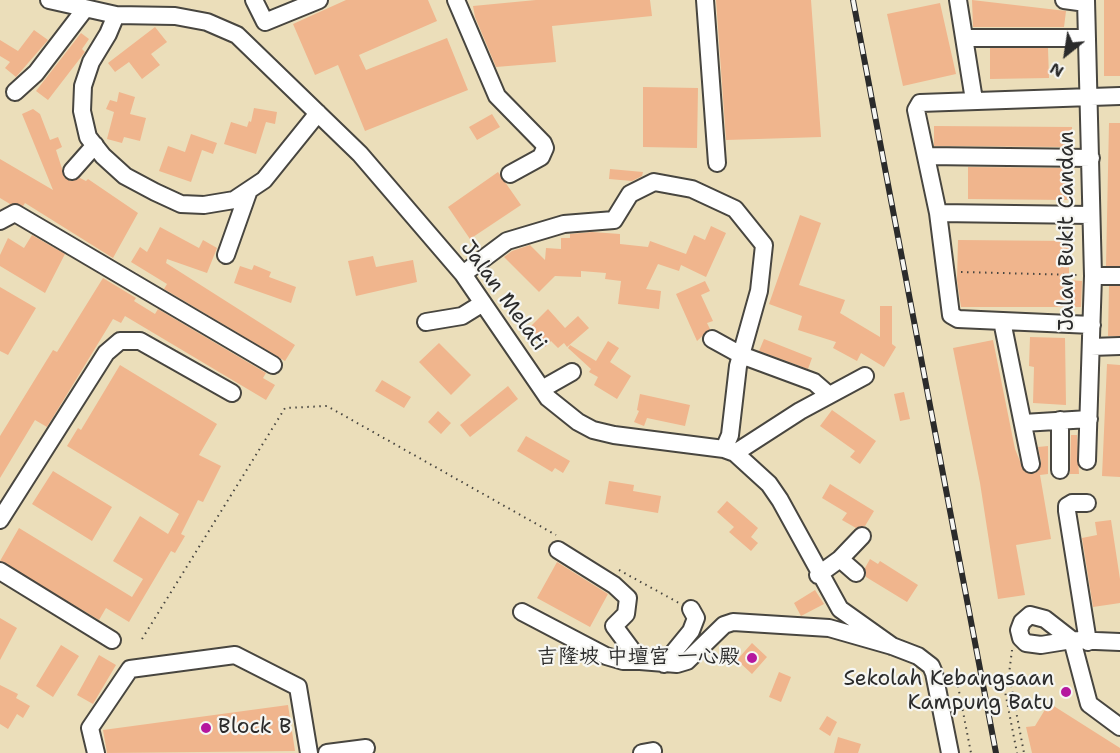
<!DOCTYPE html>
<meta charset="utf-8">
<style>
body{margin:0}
#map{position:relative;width:1120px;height:753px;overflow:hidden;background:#ebdeba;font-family:"Shantell Sans",sans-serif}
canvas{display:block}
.north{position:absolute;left:1036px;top:24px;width:60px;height:60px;-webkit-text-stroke:4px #f6f6f2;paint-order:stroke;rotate:210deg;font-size:16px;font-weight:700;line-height:24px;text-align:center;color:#2b2b2b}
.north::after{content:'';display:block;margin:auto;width:21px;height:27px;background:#2b2b2b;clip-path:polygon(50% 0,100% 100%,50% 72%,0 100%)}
</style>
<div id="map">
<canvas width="1120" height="753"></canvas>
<div class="north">N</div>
</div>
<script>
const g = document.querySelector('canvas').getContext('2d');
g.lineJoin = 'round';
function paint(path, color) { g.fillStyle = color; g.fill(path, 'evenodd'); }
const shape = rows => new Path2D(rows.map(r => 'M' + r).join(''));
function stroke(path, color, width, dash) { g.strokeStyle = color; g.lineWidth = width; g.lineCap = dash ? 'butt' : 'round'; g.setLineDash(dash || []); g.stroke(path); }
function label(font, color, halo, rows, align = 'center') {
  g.font = font + ' "Shantell Sans","LXGW WenKai TC",sans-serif'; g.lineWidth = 4.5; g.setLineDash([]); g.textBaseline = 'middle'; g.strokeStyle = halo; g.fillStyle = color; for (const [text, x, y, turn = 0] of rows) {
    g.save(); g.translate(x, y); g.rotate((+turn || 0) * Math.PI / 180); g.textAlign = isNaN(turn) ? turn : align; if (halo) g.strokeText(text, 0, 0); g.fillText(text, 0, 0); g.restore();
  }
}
const building = shape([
 [346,0,428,0,437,21,359,55,366,70,447,38,468,90,365,131,338,65,315,75,293,24],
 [536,0,650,0,652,16,552,26,556,62,496,67,475,17,473,6],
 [716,0,811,0,821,137,726,140],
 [972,0,1066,11,1064,27,973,27],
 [1104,0,1120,0,1120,76,1104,76],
 [940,3,956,74,903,86,887,14],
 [155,27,167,42,151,54,160,65,142,79,129,62,115,72,108,63],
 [34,30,48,40,16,77,5,68,10,62,0,56,0,40,18,51],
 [81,33,89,39,82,49,85,52,48,100,36,91],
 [990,48,1048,48,1049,78,990,79],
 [643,87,698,88,697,148,643,147],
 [119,92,135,97,130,114,146,118,140,141,124,137,122,143,107,139,114,112,106,109,110,100,117,102],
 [254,108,277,112,275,124,266,122,256,154,224,144,231,122,247,127,249,121,251,122],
 [33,109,40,114,50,140,58,137,62,147,56,150,65,178,70,181,80,178,86,181,88,179,138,213,113,258,25,203,23,206,10,204,0,198,0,159,53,190,22,114],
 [492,114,500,127,477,140,469,127],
 [1109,123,1120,123,1120,266,1106,266],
 [934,126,1072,127,1072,147,934,146],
 [191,134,217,143,213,154,202,150,191,182,159,171,168,146,185,152],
 [968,167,1069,168,1069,200,968,199],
 [610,169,643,172,642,176,632,181,609,179],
 [498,172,521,205,470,239,448,207],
 [800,215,821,223,799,285,845,300,840,313,880,337,880,306,892,306,892,344,896,347,884,367,861,353,857,361,833,348,836,342,798,330,802,316,769,304],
 [711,226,726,233,706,277,681,265,679,271,658,264,646,289,661,291,659,309,618,304,621,281,605,279,606,273,581,271,581,277,555,276,539,292,504,257,512,251,530,245,545,260,546,248,561,249,561,238,570,238,570,234,592,232,620,234,620,244,648,247,650,241,686,254,694,235,705,240],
 [160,227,199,248,203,240,217,248,207,273,167,259,166,263,295,345,285,361,164,289,167,284,131,262,140,247,147,252],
 [32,235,65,254,45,293,0,266,0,255,8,238,24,248],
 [958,240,1069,241,1069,280,1082,281,1081,307,961,307,957,280],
 [373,256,376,267,413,260,417,282,356,296,348,261],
 [254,265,271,272,269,277,296,287,291,303,234,283,240,266,252,270],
 [103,278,136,298,134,301,155,314,158,309,266,373,263,378,275,385,266,400,125,316,121,323,113,319,47,427,35,420,0,478,0,436,53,350,57,352],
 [705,281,710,291,701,295,713,321,707,323,710,329,697,341,676,294],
 [1109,286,1120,286,1120,336,1108,336],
 [0,287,36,308,8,355,0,351],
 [548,309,565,328,578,316,589,328,567,347,564,343,558,348,551,341,545,347,529,328],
 [1030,337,1065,338,1066,405,1033,403,1034,367,1029,366],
 [764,339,812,358,808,369,759,351],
 [993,340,1015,449,1024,471,1032,474,1038,471,1041,462,1038,447,1048,446,1048,474,1040,475,1051,539,1016,545,1025,595,998,599,980,483,953,348],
 [608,341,619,348,610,362,631,376,617,399,594,385,598,377,589,372,591,369,568,348,570,345,596,361],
 [439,343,471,375,451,395,419,362],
 [1107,364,1120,365,1120,477,1102,476],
 [120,365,217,424,199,455,221,466,203,502,198,500,181,534,185,536,175,553,171,551,129,622,106,608,99,620,0,561,19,528,132,597,143,579,113,561,140,516,168,534,179,514,67,446,78,428,81,430],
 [382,380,411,397,404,408,375,391],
 [508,386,518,399,470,437,460,425],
 [904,392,910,419,900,421,894,394],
 [640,394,690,405,685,426,647,418,644,426,634,422,639,411,637,410],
 [832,410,876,441,860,464,850,457,855,451,820,426],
 [438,411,451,423,441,434,428,422],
 [1071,435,1077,435,1079,474,1070,474],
 [526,436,570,461,563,473,555,468,552,472,517,451],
 [53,471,112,507,92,541,32,504],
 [609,481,634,485,633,491,661,496,658,513,605,504],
 [830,484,874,511,865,526,856,528,842,520,847,513,822,498],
 [727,501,758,528,751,537,758,543,751,551,729,532,734,527,717,512],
 [1111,520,1120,579,1120,603,1093,607,1082,538,1097,535,1095,522],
 [870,559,878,564,880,561,918,585,907,602,866,577,865,568],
 [557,562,608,594,590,627,537,598],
 [815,590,824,604,801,616,794,603],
 [0,618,17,628,0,660],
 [752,643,767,657,752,674,737,660],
 [61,645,79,656,53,697,36,686],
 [99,655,116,665,93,704,77,695],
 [779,672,791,677,781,702,769,697],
 [0,685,18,694,16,698,30,706,23,718,17,714,8,729,0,724],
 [1049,703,1120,748,1120,753,1032,753,1026,727,1035,726],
 [288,705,295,751,107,753,103,730],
 [827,716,837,722,830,736,819,729],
 [838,737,861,744,858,753,834,753]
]);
const path = shape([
 [961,272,1078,275],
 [619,570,679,603],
 [142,639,285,408,327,406,556,535],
 [1012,650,1009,674,1024,753],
 [1002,676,1017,753],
 [958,686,971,753]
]);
const minor = shape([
 [49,0,116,15,175,16,207,22,237,35,360,154,463,274,548,398,578,422,593,430,614,435,724,449,735,453,769,484,780,500,840,609,892,646],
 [254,0,265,22,319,0],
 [456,0,497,96,543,143,545,148,541,157,510,174],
 [705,0,717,163],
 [958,0,974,100],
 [1064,0,1086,3],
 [1086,0,1093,276,1087,461],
 [116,15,108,34,91,62,83,86,82,111,88,137,103,156,125,176,155,192,181,204,204,205,234,200,264,180,318,113],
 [964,38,1087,38],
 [15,92,36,73,85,9],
 [926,156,1091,158],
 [72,171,95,145],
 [938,213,1091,215],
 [0,221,15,213,273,365],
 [226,255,249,190],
 [463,274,507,241,564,224,614,220,630,194,654,182,692,189,735,209,764,245,759,291,738,366,730,435,724,449],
 [1093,276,1120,276],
 [1002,321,1031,464],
 [426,322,462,316,483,303],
 [1092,325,958,319,951,315,938,213,916,110,920,103,1120,96],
 [712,339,741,355,814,382,829,395],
 [1091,347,1120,346],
 [542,389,572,372],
 [1060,420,1060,470],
 [1023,423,1089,419],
 [735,453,800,411,865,376],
 [1087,503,1072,503,1067,506,1067,511,1088,642],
 [0,520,106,353,120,341,140,341,232,393],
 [558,550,614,585,628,598,626,614,614,626,640,661,677,664,687,661,724,625,733,622,829,628,892,646,918,656,931,666,934,673,950,753],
 [840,559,856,573],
 [0,571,112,640],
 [818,575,840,559,862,536],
 [522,612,606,656,623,661,640,661],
 [1030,615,1045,619,1072,640,1041,645,1026,643,1021,638,1019,630,1022,622,1030,615],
 [1120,642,1072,640,1089,704,1120,727],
 [664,664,691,631,696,618,691,609],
 [96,753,90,728,130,669,235,655,298,687,309,753],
 [327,753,366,748],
 [642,753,653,751]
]);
const rail = shape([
 [853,0,996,753]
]);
const markers = [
 [752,658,6,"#b5179e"],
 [1066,692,6,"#b5179e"],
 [206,728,6,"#b5179e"]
];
const streetNames = [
 ["Jalan Bukit Candan",1068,231,-90],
 ["Jalan Melati",503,296,54]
];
const poiNames = [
 ["吉隆坡 中壇宮 一心殿",740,658],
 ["Sekolah Kebangsaan",1054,680],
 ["Kampung Batu",1054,704],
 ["Block B",218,728,"left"]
];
paint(building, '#f0b58d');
stroke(minor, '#484640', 20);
stroke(path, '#484640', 2, [1.5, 4.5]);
stroke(minor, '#fff', 16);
stroke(rail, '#2b2b2b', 6);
stroke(rail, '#f6f6f2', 4, [11]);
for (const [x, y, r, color] of markers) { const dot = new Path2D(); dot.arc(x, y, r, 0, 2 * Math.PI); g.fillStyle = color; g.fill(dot); stroke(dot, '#f6f6f2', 2); }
label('21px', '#2b2b2b', '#f6f6f2', streetNames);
label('21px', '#2b2b2b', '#f6f6f2', poiNames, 'right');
</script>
